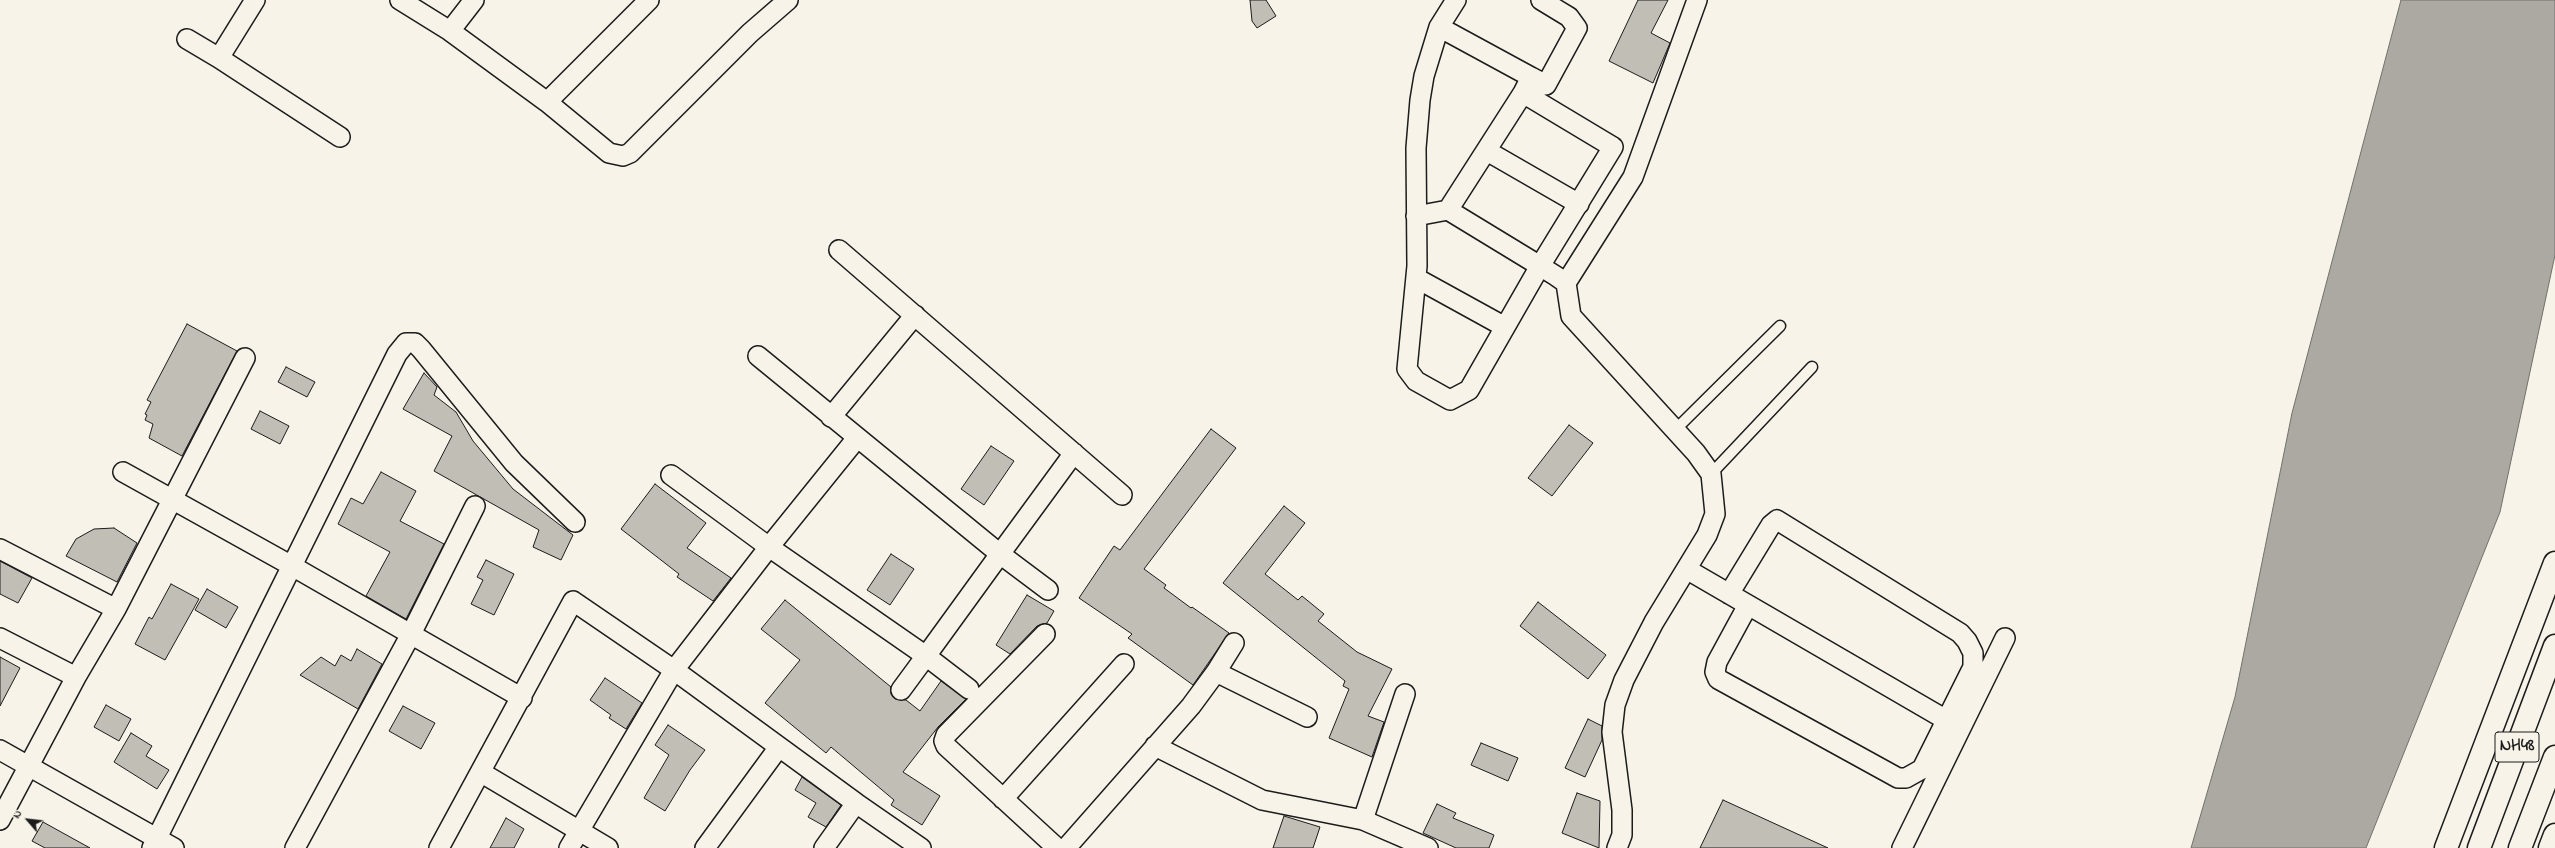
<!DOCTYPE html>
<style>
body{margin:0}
#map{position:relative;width:2555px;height:848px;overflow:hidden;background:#f7f3e8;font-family:"Indie Flower",sans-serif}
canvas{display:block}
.north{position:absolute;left:8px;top:800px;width:40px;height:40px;-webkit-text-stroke:3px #f7f3e8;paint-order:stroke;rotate:298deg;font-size:11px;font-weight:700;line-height:16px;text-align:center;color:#1c1c1c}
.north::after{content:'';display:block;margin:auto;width:14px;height:18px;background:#1c1c1c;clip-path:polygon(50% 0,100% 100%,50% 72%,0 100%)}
</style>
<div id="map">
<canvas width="2555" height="848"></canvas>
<div class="north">N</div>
</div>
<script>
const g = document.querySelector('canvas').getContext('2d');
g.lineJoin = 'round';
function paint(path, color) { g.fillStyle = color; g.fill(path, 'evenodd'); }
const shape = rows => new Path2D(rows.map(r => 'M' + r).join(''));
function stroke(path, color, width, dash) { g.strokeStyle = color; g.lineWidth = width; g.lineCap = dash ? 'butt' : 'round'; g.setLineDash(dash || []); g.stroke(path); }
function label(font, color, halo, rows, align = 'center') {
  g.font = font + ' "Indie Flower",sans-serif'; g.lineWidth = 4; g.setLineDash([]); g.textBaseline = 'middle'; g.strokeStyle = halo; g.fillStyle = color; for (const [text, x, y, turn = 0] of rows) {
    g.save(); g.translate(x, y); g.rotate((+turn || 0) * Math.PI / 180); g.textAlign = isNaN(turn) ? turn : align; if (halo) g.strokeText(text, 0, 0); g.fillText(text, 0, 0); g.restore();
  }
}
const water = shape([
 [2401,0,2555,0,2555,255,2500,512,2366,848,2191,848,2235,697,2292,413,2401,0]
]);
const building = shape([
 [1250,0,1266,0,1276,16,1257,28,1252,21,1250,0],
 [1638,0,1668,0,1651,33,1670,43,1653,83,1609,61,1638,0],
 [187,324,237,351,182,456,149,438,153,424,145,420,147,415,145,414,151,402,147,400,187,324],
 [286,367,315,382,307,397,278,382,286,367],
 [424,373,437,387,434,395,456,412,473,441,513,489,573,535,561,560,533,547,539,530,434,471,452,436,403,409,424,373],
 [260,411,289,426,280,444,251,429,260,411],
 [1569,425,1593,443,1552,496,1528,478,1569,425],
 [1211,429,1236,448,1144,569,1166,585,1164,588,1191,608,1192,607,1229,633,1193,685,1128,638,1132,634,1079,598,1114,546,1120,550,1211,429],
 [991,446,1014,461,984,505,961,489,991,446],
 [381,472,416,491,400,521,444,544,406,619,366,596,390,552,338,524,351,498,363,504,381,472],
 [655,484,706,523,687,548,731,578,713,601,677,577,679,574,621,529,655,484],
 [1284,506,1305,523,1265,574,1298,600,1302,596,1324,614,1318,621,1357,652,1392,669,1368,716,1384,722,1372,757,1329,738,1349,689,1343,686,1345,681,1223,583,1284,506],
 [114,528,137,543,117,582,66,556,76,539,94,529,114,528],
 [891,554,914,569,890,605,867,590,891,554],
 [486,560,514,574,494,615,471,604,483,580,477,577,486,560],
 [0,561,32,578,18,603,0,594,0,561],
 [171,584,199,599,165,660,135,644,149,617,152,619,171,584],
 [207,589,238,607,226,628,195,610,207,589],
 [1027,595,1054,611,1047,623,1037,626,1010,654,996,645,1027,595],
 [785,600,891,687,891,694,895,699,906,700,920,711,941,681,966,699,938,727,903,772,940,796,922,825,891,805,894,800,831,747,826,753,765,703,800,660,761,629,785,600],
 [1538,602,1606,655,1588,679,1520,626,1538,602],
 [357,649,382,664,358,709,300,675,321,657,335,666,341,655,351,661,357,649],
 [0,657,20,668,0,706,0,657],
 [605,678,642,703,626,729,609,718,611,715,590,700,605,678],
 [106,705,131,719,119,741,94,727,106,705],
 [403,706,435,723,421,749,389,731,403,706],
 [1588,719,1602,726,1602,740,1585,777,1565,768,1588,719],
 [668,725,705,750,690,770,665,811,644,798,669,755,655,745,668,725],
 [131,733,152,746,146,756,169,770,157,789,114,762,131,733],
 [1481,743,1518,758,1508,781,1471,765,1481,743],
 [802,777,841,805,826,827,808,817,816,803,795,790,802,777],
 [1577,793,1600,801,1599,848,1562,833,1577,793],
 [1723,800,1828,848,1700,848,1723,800],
 [1437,804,1456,813,1453,818,1494,835,1489,848,1456,848,1423,833,1437,804],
 [1284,816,1320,827,1313,848,1273,848,1284,816],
 [506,818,524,829,514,848,490,848,506,818],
 [43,822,90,848,45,848,32,841,43,822]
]);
const lane = shape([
 [1675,430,1780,326],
 [1711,474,1812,367]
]);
const street = shape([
 [400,0,450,31,547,102,609,153,623,156,630,153,750,33,788,0],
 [1456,0,1439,27,1424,76,1420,100,1416,148,1417,266,1407,369,1416,381,1450,400,1469,390,1540,266,1613,147,1523,93,1448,210,1540,266,1556,276,1566,283],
 [1439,27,1531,77],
 [450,31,474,0],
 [187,39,219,58,340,137],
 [219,58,255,0],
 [1523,93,1531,77,1546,85,1577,28,1569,17,1541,0],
 [547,102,649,0],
 [1487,151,1579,204],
 [1416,216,1448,210],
 [839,250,1122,495],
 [1416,278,1505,327],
 [831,417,915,315],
 [123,472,292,566,522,698],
 [671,475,769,547,857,438],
 [0,549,116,609],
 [1688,570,1948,721],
 [1048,590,1000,554,1074,453],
 [1729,594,1771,525,1777,520,1960,633,1967,641,1973,653,1973,667,1922,769,1906,778,1898,778,1718,679,1715,672,1717,662,1748,605],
 [1045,634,946,735,944,741,946,746,1057,848],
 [0,638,76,677],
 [1216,672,1307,717],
 [901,690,926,656,969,689],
 [1155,746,1262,800,1363,820,1428,848],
 [0,750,174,848],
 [482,773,608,848],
 [1003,799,1124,664],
 [0,820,76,677,116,609,245,358],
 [1363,820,1405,694],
 [152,848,397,354,406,343,415,343,421,349,514,463,575,522],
 [295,848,411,634,475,506],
 [439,848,573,601,674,670,856,803],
 [569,848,674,670,769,547,926,656,1000,554,758,356],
 [705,848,779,747],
 [824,848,856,803,921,848],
 [1066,848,1191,706,1216,672,1234,643],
 [1617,848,1622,835,1622,810,1612,732,1615,705,1624,680,1654,622,1707,535,1715,514,1711,474,1696,453,1571,316,1566,283,1633,177,1697,0],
 [1902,848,2005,638]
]);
const secondary = shape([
 [2446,848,2555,563],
 [2550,848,2555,835]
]);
const highway = shape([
 [2479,848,2555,646],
 [2520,848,2555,757]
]);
const shields = [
 [2517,747,44]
];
const shieldNames = [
 ["NH48",2517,747]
];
paint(water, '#aca9a2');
stroke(water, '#72716c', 1);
paint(building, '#c0beb5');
stroke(building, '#1c1c1c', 1);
stroke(lane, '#1c1c1c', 13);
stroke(street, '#1c1c1c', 22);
stroke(secondary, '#1c1c1c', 25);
stroke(highway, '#1c1c1c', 25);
stroke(lane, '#f7f3e8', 10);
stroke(street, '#f7f3e8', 19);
stroke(secondary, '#f7f3e8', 22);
stroke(highway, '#f7f3e8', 22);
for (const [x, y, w] of shields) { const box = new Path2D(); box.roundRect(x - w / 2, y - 15, w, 30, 3); g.fillStyle = '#f7f3e8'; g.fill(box); stroke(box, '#1c1c1c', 1); }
label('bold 17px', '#1c1c1c', null, shieldNames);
</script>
